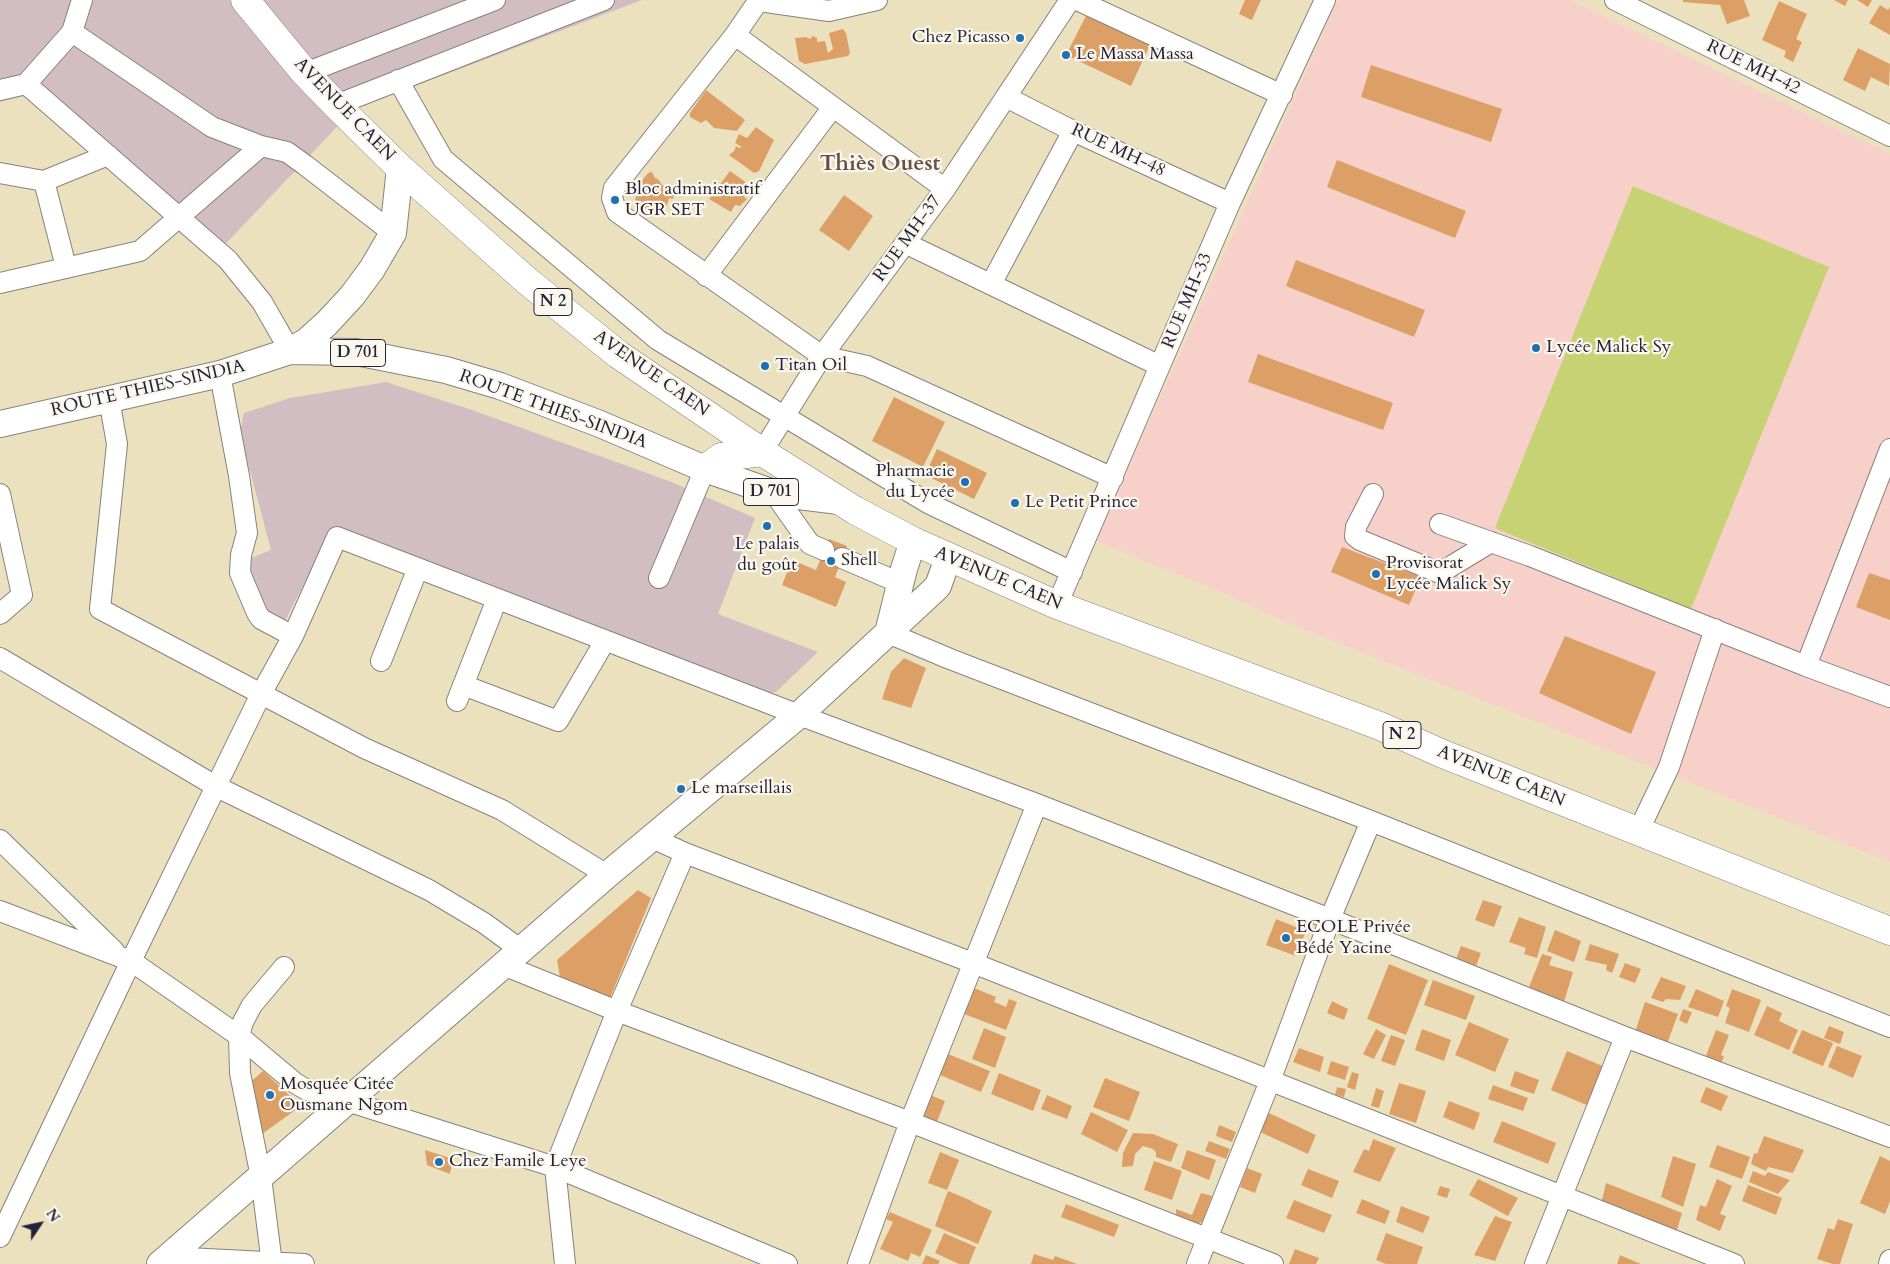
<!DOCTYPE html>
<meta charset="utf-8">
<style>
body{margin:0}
#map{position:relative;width:1890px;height:1264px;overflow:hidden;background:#ece1be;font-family:Cardo,serif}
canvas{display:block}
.north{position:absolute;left:15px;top:1199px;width:50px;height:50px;-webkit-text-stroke:4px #fbf7ec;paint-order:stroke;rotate:56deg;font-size:14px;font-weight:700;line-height:20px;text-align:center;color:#22223b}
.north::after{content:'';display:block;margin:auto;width:18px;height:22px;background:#22223b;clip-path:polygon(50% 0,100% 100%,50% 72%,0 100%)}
</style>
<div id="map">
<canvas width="1890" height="1264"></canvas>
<div class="north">N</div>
</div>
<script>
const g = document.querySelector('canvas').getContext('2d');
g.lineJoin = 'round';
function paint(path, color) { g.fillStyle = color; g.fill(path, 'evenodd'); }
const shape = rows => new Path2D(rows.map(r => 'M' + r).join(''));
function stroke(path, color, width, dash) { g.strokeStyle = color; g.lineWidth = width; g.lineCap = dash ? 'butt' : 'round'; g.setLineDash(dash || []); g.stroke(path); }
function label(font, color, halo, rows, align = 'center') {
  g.font = font + ' Cardo,serif'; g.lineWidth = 4.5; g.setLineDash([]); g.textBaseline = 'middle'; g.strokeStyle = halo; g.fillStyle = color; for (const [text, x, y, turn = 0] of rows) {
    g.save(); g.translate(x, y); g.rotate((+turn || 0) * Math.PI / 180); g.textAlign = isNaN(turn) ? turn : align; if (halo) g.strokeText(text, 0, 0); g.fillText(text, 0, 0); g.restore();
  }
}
const built = shape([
 [1338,0,1570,0,1890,154,1890,862,1288,623,1221,592,1096,541]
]);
const industrial = shape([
 [0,0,642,0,354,109,215,255,28,95,0,102],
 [386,382,469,409,669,481,755,518,718,614,818,652,776,692,764,693,332,529,284,623,264,617,246,560,271,550,240,433,244,413,290,398]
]);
const green = shape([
 [1633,186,1829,267,1691,609,1495,528]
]);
const building = shape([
 [1245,0,1261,0,1252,20,1239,14],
 [1683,0,1744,0,1750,16,1727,24,1720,5,1683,2],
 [1834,0,1848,0,1845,6],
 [1857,0,1872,0,1868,7],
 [1779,1,1807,14,1796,39,1802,42,1793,62,1784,57,1786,51,1762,40],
 [1880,5,1888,10,1890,7,1890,35,1869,23],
 [1087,14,1150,45,1131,86,1066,55],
 [843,29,846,33,850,53,848,56,805,64,799,61,795,38,806,37,810,39,813,36,817,38,817,42,825,41,828,53,833,49,829,33],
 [1858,48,1890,64,1889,86,1871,77,1865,91,1843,80],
 [1371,65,1502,109,1491,142,1361,97],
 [706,90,745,120,737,131,714,128,706,120,701,123,690,117,690,113],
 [756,127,774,140,759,171,754,173,729,155,734,151,736,146,739,148,742,147,735,143,739,134,747,138],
 [1337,160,1466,211,1455,238,1327,187],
 [730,171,751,186,744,197,747,199,740,206,735,205,731,212,709,199],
 [652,172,655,178,658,179,662,185,675,191,673,199,669,198,667,205,659,215,648,211,635,200,640,183,648,173],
 [844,195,873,216,849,251,819,230],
 [1296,260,1425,310,1414,337,1286,286],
 [1258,354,1393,403,1383,430,1248,382],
 [894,397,945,422,923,467,872,441],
 [937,449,987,473,974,499,925,475],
 [829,539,847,546,835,577,846,582,836,607,782,585,792,560,816,570],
 [1342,547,1421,577,1409,605,1331,572],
 [1869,573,1890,580,1890,620,1856,607],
 [1565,636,1656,672,1631,734,1539,693],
 [904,658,926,668,911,708,882,699,891,672],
 [638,890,651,898,610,998,560,977,557,960],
 [1483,900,1502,906,1494,927,1475,920],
 [1519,917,1546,927,1537,958,1524,954,1526,948,1509,942],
 [1276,919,1306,931,1296,956,1266,945],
 [1555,930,1581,941,1574,962,1547,951],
 [1590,944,1619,954,1612,973,1606,970,1607,965,1585,960],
 [1461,946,1481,953,1476,966,1456,959],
 [1542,954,1552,957,1549,965,1573,972,1564,1002,1529,987],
 [1625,963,1641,969,1635,983,1619,977],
 [1389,964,1428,980,1406,1035,1367,1019],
 [1661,977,1686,986,1680,1000,1666,999,1663,1002,1651,998],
 [1433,980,1475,996,1466,1020,1424,1005],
 [974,988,996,997,994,1002,1006,1007,1009,999,1017,1002,1006,1030,964,1014],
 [1696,989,1724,1001,1718,1017,1688,1007],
 [1732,989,1761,1000,1749,1032,1725,1023,1730,1008,1726,1006],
 [1332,1001,1348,1009,1344,1020,1327,1013],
 [1645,1002,1678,1014,1667,1044,1635,1032],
 [1767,1006,1782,1013,1779,1021,1798,1030,1789,1050,1754,1035],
 [1683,1009,1692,1012,1687,1024,1679,1020],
 [1469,1022,1509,1039,1495,1072,1455,1055],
 [1829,1026,1844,1032,1840,1044,1824,1038],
 [984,1028,1006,1037,995,1068,972,1059],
 [1376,1029,1386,1035,1374,1059,1363,1054],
 [1422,1029,1451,1040,1444,1061,1415,1050],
 [1716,1030,1729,1035,1721,1055,1724,1056,1720,1067,1704,1061],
 [1802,1030,1833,1043,1823,1066,1792,1053],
 [1391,1035,1405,1040,1395,1066,1381,1061],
 [1837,1046,1862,1056,1853,1078,1828,1067],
 [1299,1048,1324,1057,1320,1072,1293,1062],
 [1567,1051,1605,1067,1589,1106,1551,1090],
 [948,1054,990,1071,981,1092,940,1075],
 [1331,1061,1349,1067,1345,1080,1327,1074],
 [263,1071,301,1106,262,1134,247,1085],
 [1515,1071,1539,1080,1534,1094,1510,1086],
 [1352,1072,1359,1074,1355,1090,1347,1087],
 [999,1073,1041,1090,1033,1111,991,1094],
 [1105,1078,1140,1092,1129,1121,1093,1107],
 [1399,1083,1426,1091,1416,1123,1389,1114],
 [1493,1085,1528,1098,1523,1111,1488,1099],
 [1337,1087,1346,1089,1344,1097,1335,1095],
 [1706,1087,1728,1096,1721,1111,1700,1102],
 [1376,1088,1384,1091,1379,1108,1371,1106],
 [930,1095,945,1101,935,1127,920,1121],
 [1047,1095,1072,1106,1067,1119,1041,1109],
 [1449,1101,1480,1113,1474,1130,1443,1117],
 [1091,1112,1128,1130,1117,1152,1081,1134],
 [1269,1113,1316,1135,1308,1154,1260,1132],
 [1502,1121,1556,1143,1548,1164,1493,1142],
 [1219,1125,1236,1132,1232,1142,1216,1136],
 [1133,1133,1153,1134,1178,1144,1171,1162,1156,1157,1156,1152,1153,1149,1143,1146,1135,1154,1133,1166,1122,1167,1123,1153],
 [1764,1136,1804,1150,1793,1173,1768,1167,1766,1171,1751,1164,1754,1153,1757,1154],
 [1373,1139,1396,1148,1380,1182,1353,1172,1364,1149,1369,1151],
 [1209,1141,1230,1149,1226,1159,1205,1151],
 [1717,1145,1750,1157,1742,1179,1709,1167],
 [425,1150,453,1159,450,1174,427,1165],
 [1187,1150,1216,1160,1209,1180,1181,1168],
 [940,1152,959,1160,947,1190,928,1183],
 [1673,1156,1696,1164,1683,1207,1661,1197],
 [1880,1156,1890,1161,1890,1201,1885,1214,1860,1203],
 [1154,1161,1182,1171,1172,1200,1144,1190],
 [1247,1168,1262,1174,1255,1193,1240,1187],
 [1308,1169,1339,1181,1332,1198,1301,1185],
 [1753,1171,1765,1176,1768,1172,1790,1180,1778,1194,1749,1182],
 [1478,1179,1518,1198,1508,1216,1469,1195],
 [1717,1179,1732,1186,1720,1214,1726,1216,1720,1231,1696,1220,1700,1205,1706,1207],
 [1606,1183,1682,1213,1676,1233,1601,1204],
 [1748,1185,1782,1198,1776,1215,1742,1201],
 [1440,1186,1450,1189,1447,1198,1437,1195],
 [948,1191,972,1201,972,1202,992,1211,978,1244,935,1226],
 [1201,1193,1212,1196,1202,1222,1191,1226,1176,1219,1176,1209,1192,1215],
 [1362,1199,1390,1211,1385,1224,1356,1213],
 [1294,1200,1332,1215,1324,1233,1286,1218],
 [1066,1204,1119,1225,1114,1237,1061,1217],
 [1401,1206,1430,1217,1423,1233,1396,1222],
 [890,1212,932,1230,920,1257,911,1253,908,1261,880,1249,893,1222,886,1219],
 [1495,1216,1512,1222,1495,1261,1474,1255],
 [1838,1219,1853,1224,1840,1264,1833,1264,1817,1259,1828,1228,1834,1230],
 [944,1233,976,1247,969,1264,959,1264,935,1253],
 [1386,1233,1423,1247,1417,1264,1386,1264,1376,1260],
 [1295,1249,1319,1258,1316,1264,1289,1264],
 [1034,1254,1053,1260,1055,1256,1077,1264,1031,1264],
 [926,1255,940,1261,938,1264,922,1264],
 [1620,1255,1641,1264,1617,1264]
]);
const minor = shape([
 [759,0,735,35,614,188,612,198,617,212,822,356,867,366,1113,478],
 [1077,0,1282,95],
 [1615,0,1890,136],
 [759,1,829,11,877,0],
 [72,32,212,127,261,146,287,152,305,165,393,233],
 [735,35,945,189],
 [305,73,495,0],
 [398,80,443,159,658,340,928,503,1072,572],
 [26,84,228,260,262,302,290,351],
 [0,90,26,84,72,32,82,0],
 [1006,97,1073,131,1230,203],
 [336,105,604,0],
 [0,173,44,181,108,155],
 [44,181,66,267],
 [905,243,1160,366],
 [706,276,833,107],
 [0,283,140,251,261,146],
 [991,284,1073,131],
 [220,374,239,476,247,533,241,555,240,573,257,613,261,619,293,636],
 [109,399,117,444,100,609,364,748,502,810,607,875],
 [762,452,822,356,945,189,1070,0],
 [774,493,810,544,824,550],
 [0,494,22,595,0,614],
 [1373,494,1356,527,1355,536,1360,540,1440,573,1491,542],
 [1440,524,1530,556,1806,666,1890,697],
 [842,558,900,583],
 [659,578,705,469],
 [1057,605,1230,203,1325,0],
 [888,633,950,659,1371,821,1890,1027],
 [0,658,217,787,429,890,484,923,521,950],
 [381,661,418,568],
 [1806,666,1890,449],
 [463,685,558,721,605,641],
 [457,701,497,599],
 [1638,832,1669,767,1715,629],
 [652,838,685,853,973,963,1734,1264],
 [0,840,114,951],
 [0,911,131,961,239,1036,295,1083,307,1090,347,1101,555,1167,787,1264],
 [503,965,617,1011,910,1122,1273,1264],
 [0,1237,131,961,261,694,293,636,337,537,799,715,1037,804,1330,919,1625,1037,1890,1137],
 [168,1257,304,1264],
 [272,1264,261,1177,240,1073,239,1036,243,1022,252,1005,284,967],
 [565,1264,555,1167,617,1011,685,853],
 [858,1264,910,1122,1037,804],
 [1197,1264,1270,1081,1330,919,1371,821],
 [1535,1264,1625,1037],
 [1889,1264,1890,1260]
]);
const major = shape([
 [290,351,307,341,327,323,352,296,372,269,393,233,400,168],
 [0,424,220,374,290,351,356,352,446,370,500,386,600,424,705,469,774,493,839,501],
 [888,633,904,569,913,541],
 [160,1264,607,875,799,715,933,591,938,586,948,558]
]);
const highway = shape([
 [245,0,305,73,336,105,400,168,526,280,619,355,762,452,856,511,913,541,1057,605,1380,726,1443,754,1890,931],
 [705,469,721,457,762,452]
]);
const markers = [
 [1020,38,5,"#1f6fb2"],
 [1066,55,5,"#1f6fb2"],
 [615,200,5,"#1f6fb2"],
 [1536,348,5,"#1f6fb2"],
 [765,366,5,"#1f6fb2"],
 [965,482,5,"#1f6fb2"],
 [1015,503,5,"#1f6fb2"],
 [767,526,5,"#1f6fb2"],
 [831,561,5,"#1f6fb2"],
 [1376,574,5,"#1f6fb2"],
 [681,789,5,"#1f6fb2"],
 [1286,938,5,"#1f6fb2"],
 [270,1095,5,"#1f6fb2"],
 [439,1162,5,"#1f6fb2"]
];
const shields = [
 [553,302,38],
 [358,353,55],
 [771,492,55],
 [1402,735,38]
];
const shieldNames = [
 ["N 2",553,302],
 ["D 701",358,353],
 ["D 701",771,492],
 ["N 2",1402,735]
];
const poiNames = [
 ["Chez Picasso",1010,38,"right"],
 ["Le Massa Massa",1076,55],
 ["Bloc administratif",625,190],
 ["UGR SET",625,211],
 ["Lycée Malick Sy",1546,348],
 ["Titan Oil",775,366],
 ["Pharmacie",955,472,"right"],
 ["du Lycée",955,493,"right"],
 ["Le Petit Prince",1025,503],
 ["Le palais",767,545,"center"],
 ["du goût",767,566,"center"],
 ["Shell",841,561],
 ["Provisorat",1386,564],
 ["Lycée Malick Sy",1386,585],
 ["Le marseillais",691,789],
 ["ECOLE Privée",1296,928],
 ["Bédé Yacine",1296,949],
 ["Mosquée Citée",280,1085],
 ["Ousmane Ngom",280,1106],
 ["Chez Famile Leye",449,1162]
];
const streetNames = [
 ["RUE MH-42",1753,68,26],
 ["AVENUE CAEN",344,110,46],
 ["RUE MH-48",1118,151,25],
 ["RUE MH-37",908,239,-54],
 ["RUE MH-33",1188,301,-67],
 ["AVENUE CAEN",651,374,35],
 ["ROUTE THIES-SINDIA",148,389,-13],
 ["ROUTE THIES-SINDIA",553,410,20],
 ["AVENUE CAEN",998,579,23],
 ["AVENUE CAEN",1501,777,22]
];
const districtNames = [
 ["Thiès Ouest",880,165]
];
paint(built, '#f7d0ca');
paint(industrial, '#d2bec2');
paint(green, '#c6d274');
paint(building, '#dca066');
stroke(minor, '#87827c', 22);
stroke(major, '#87827c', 28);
stroke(highway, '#87827c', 29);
stroke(minor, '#fff', 20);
stroke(major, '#fff', 26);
stroke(highway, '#fff', 28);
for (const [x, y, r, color] of markers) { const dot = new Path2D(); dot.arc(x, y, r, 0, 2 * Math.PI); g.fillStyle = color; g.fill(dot); stroke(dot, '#fbf7ec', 2); }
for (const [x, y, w] of shields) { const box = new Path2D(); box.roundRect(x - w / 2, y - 13.5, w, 27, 4); g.fillStyle = '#fbf7ec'; g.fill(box); stroke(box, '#22223b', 1); }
label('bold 16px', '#22223b', null, shieldNames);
label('18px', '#22223b', '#fbf7ec', poiNames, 'left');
label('18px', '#22223b', '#fbf7ec', streetNames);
label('bold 22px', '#634e4a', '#fbf7ec', districtNames);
</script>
